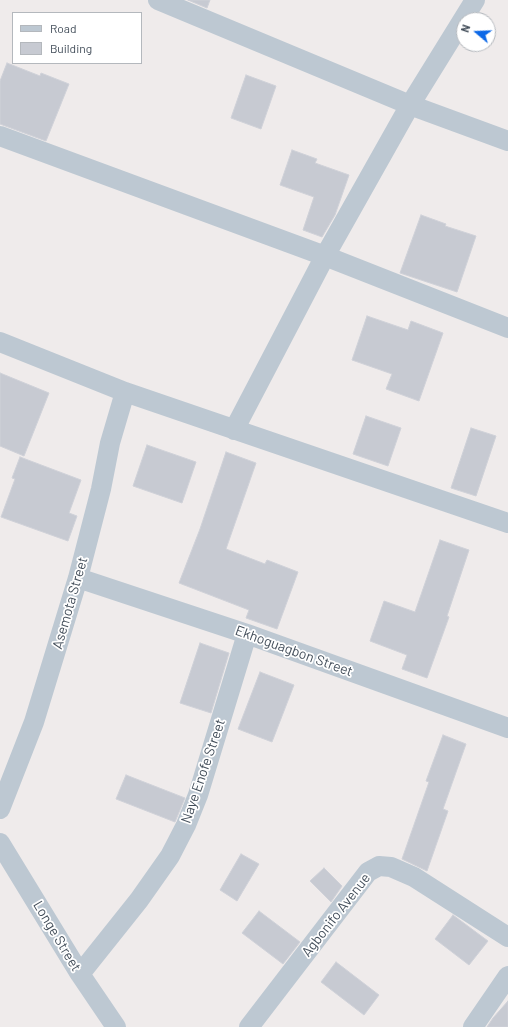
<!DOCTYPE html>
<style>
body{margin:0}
#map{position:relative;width:508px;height:1027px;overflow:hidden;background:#efebeb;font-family:Barlow,sans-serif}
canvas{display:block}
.legend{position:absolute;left:12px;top:12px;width:130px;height:52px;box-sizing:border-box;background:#fff;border:1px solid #b4b8bd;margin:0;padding:5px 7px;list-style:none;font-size:12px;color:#434e5a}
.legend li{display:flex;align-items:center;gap:8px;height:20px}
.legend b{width:20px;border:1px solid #b4b8bd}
.north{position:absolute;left:456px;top:12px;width:40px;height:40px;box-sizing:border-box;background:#fff;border:1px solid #b4b8bd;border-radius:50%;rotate:289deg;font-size:11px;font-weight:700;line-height:16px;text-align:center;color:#434e5a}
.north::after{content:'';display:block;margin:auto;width:14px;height:18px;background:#0c68e7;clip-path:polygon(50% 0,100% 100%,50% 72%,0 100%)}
</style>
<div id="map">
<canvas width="508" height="1027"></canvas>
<ul class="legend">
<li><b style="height:5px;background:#bdc8d2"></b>Road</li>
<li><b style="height:11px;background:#c7cad2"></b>Building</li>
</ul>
<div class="north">N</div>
</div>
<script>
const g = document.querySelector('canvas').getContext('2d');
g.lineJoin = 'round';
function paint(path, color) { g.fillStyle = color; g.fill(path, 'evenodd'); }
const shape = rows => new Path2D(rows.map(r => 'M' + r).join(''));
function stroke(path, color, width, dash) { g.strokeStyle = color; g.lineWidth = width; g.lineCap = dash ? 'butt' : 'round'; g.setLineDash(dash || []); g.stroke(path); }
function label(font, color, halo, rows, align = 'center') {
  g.font = font + ' Barlow,sans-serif'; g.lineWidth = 3.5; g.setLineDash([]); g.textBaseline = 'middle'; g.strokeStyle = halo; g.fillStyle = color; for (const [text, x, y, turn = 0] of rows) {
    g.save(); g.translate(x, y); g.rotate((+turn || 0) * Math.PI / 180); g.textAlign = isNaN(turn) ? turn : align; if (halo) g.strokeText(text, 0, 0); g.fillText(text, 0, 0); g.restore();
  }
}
const building = shape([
 [188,0,210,0,207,8,188,0],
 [7,63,40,76,41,73,69,84,46,141,0,124,0,81,7,63],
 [246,75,276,86,261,129,231,118,246,75],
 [292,150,317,159,315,163,349,175,335,215,322,237,303,230,314,197,280,185,292,150],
 [421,215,446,224,445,226,476,236,457,292,400,273,421,215],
 [367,316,408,330,411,321,443,333,419,401,386,389,392,374,352,360,367,316],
 [0,373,49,393,24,456,0,446,0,373],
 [366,416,401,428,388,466,353,454,366,416],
 [471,428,496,436,476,496,451,488,471,428],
 [147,445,196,462,182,503,133,486,147,445],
 [226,452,256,463,226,549,265,564,267,560,298,572,277,629,246,618,249,610,179,583,200,529,226,452],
 [20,457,81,480,69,513,77,516,68,541,1,517,15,479,12,478,20,457],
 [440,540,469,550,447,616,449,617,427,678,402,669,407,655,370,641,384,601,415,612,440,540],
 [200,643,229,653,211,713,180,703,200,643],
 [260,672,294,685,272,742,238,729,260,672],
 [443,735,466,744,443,809,448,811,427,871,402,859,429,782,426,781,443,735],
 [126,775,185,798,175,822,116,799,126,775],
 [241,854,259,864,237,901,220,890,241,854],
 [324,868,342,886,331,902,310,881,324,868],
 [259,911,300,942,283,964,242,933,259,911],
 [453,915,488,941,469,965,435,939,453,915],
 [336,962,379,995,364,1015,321,982,336,962],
 [508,1001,508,1027,487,1027,493,1018,508,1001]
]);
const minor = shape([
 [158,0,410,105,508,141],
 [0,136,325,256,508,328],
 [0,342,125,392,508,523],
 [234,430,325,256,410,105,475,0],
 [78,578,247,634,508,728],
 [0,809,34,722,78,578,101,489,110,443,125,392],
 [0,843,80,974,116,1027],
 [80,974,139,900,170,856,186,825,198,795,247,634],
 [249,1027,368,872,379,866,391,867,414,877,508,937],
 [473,1027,508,976]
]);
const streetNames = [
 ["Asemota Street",70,603,-74],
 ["Ekhoguagbon Street",294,651,20],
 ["Naye Enofe Street",203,771,-71],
 ["Agbonifo Avenue",336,915,-52],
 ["Longe Street",57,936,59]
];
paint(building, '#c7cad2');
stroke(building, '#cfd1d8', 1);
stroke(minor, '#bdc8d2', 20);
label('14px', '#434e5a', '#fff', streetNames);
</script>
